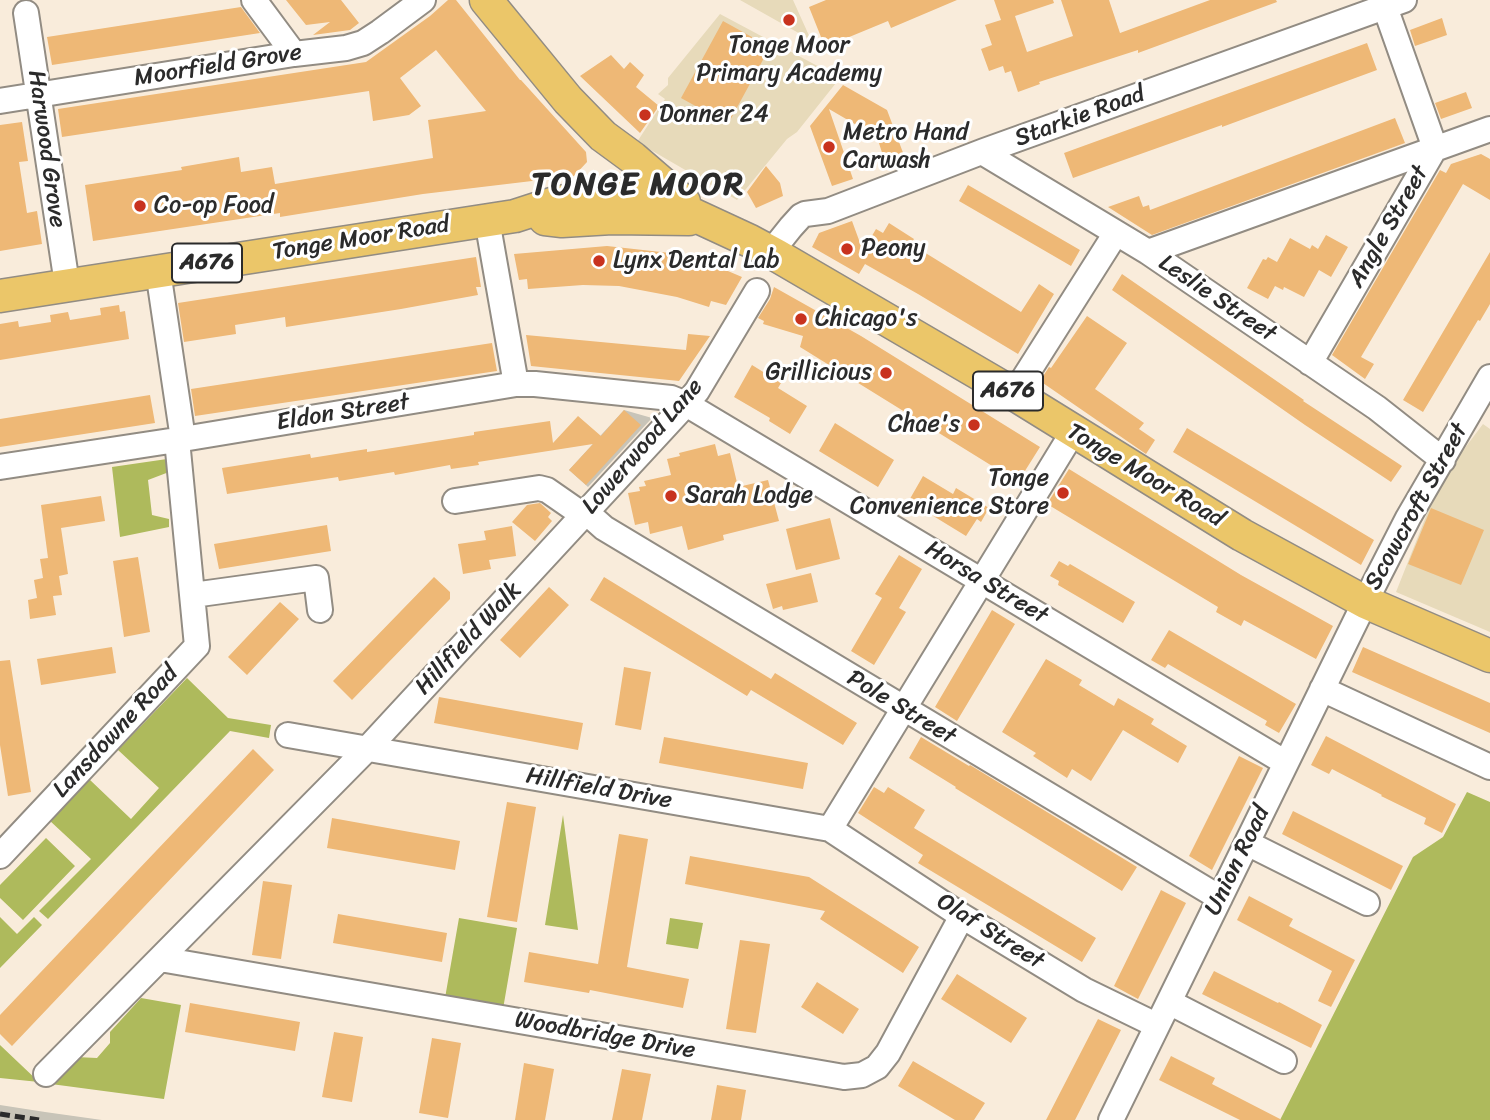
<!DOCTYPE html>
<style>
body{margin:0}
canvas{display:block;background:#f9ecdb}
</style>
<canvas width="1490" height="1120"></canvas>
<script>
const g = document.querySelector('canvas').getContext('2d');
g.lineJoin = 'round';
function paint(path, color) { g.fillStyle = color; g.fill(path, 'evenodd'); }
const shape = rows => new Path2D(rows.map(r => 'M' + r).join(''));
function stroke(path, color, width, dash) { g.strokeStyle = color; g.lineWidth = width; g.lineCap = dash ? 'butt' : 'round'; g.setLineDash(dash || []); g.stroke(path); }
function label(font, color, halo, rows, align = 'center') {
  g.font = font + ' Sriracha,sans-serif'; g.lineWidth = 6; g.setLineDash([]); g.textBaseline = 'middle'; g.strokeStyle = halo; g.fillStyle = color; for (const [text, x, y, turn = 0] of rows) {
    g.save(); g.translate(x, y); g.rotate((+turn || 0) * Math.PI / 180); g.textAlign = isNaN(turn) ? turn : align; if (halo) g.strokeText(text, 0, 0); g.fillText(text, 0, 0); g.restore();
  }
}
const built = shape([
 [740,0,793,0,811,40],
 [720,14,840,78,797,132,787,139,737,200,637,142,665,99,658,94,668,85,668,78],
 [1483,424,1490,429,1490,632,1396,592,1440,481]
]);
const industrial = shape([
 [624,410,652,418,588,487,569,470],
 [0,1105,45,1112,102,1120,0,1120]
]);
const green = shape([
 [167,459,169,472,148,480,152,515,169,519,169,527,120,537,112,467],
 [187,678,228,718,271,725,269,738,230,731,48,919,39,911,91,859,49,820,89,779,131,819,159,788,118,750],
 [1467,792,1490,802,1490,1120,1280,1120,1413,857,1443,837],
 [563,815,578,930,545,925],
 [46,838,75,866,23,920,0,898,0,885],
 [0,917,17,934,34,917,42,925,0,968],
 [459,918,517,928,503,1009,445,998],
 [670,918,703,923,698,949,666,944],
 [141,998,181,1005,164,1099,51,1084,76,1057,97,1058,110,1043,110,1032],
 [0,1045,39,1082,0,1078]
]);
const building = shape([
 [286,0,341,0,359,23,350,30,313,35,330,22,306,25],
 [448,0,456,0,520,80,521,80,586,152,587,162,574,176,423,194,280,217,280,213,93,241,85,185,182,170,181,167,239,157,241,172,272,167,275,184,433,158,428,120,486,111,436,50,400,78,421,106,409,115,373,121,369,91,62,137,58,109,366,62,430,16],
 [826,0,957,0,891,28,888,21,825,47,809,7],
 [994,0,1053,0,1054,3,1015,16,1027,52,1073,36,1061,0,1109,0,1120,33,1210,0,1276,0,1277,2,1138,53,1138,50,1039,82,1040,84,1018,92,1011,71,1005,73,1003,66,989,71,981,49,992,45,985,25,1001,20],
 [241,7,260,33,52,65,47,37],
 [1442,18,1447,35,1415,46,1410,30],
 [723,21,770,47,728,124,681,98],
 [1367,43,1377,70,1222,127,1222,125,1194,135,1073,178,1064,153],
 [611,55,624,69,630,62,644,75,636,87,659,106,640,133,580,76],
 [843,85,887,110,905,158,886,165,877,137,829,109,853,179,832,186,810,126],
 [1466,92,1472,108,1441,119,1435,103],
 [1395,118,1405,143,1152,235,1108,207,1139,196,1143,207,1149,205,1150,210],
 [22,122,28,161,19,162,27,213,37,211,42,244,0,251,0,125],
 [1481,154,1490,159,1490,200,1463,184,1361,357,1374,364,1365,379,1332,355,1440,170,1446,173,1451,164],
 [766,166,780,183,783,196,756,208,747,192],
 [968,185,1080,250,1071,266,959,201],
 [852,221,863,251,876,229,883,233,889,223,914,239,911,244,1021,312,1039,284,1054,294,1018,354,918,294,865,264,859,274,812,247,819,233],
 [1326,235,1348,247,1331,277,1319,270,1304,297,1284,287,1283,290,1275,286,1268,299,1247,288,1263,259,1266,260,1268,257,1277,262,1290,238,1310,249,1312,245,1318,249],
 [607,246,670,253,671,251,703,259,702,260,742,277,726,305,711,301,709,307,677,297,619,286,583,285,528,289,527,279,519,280,514,254],
 [1490,252,1490,304,1480,321,1478,320,1423,412,1403,400],
 [476,257,481,287,476,287,478,295,401,309,286,327,285,317,235,325,236,334,184,342,178,303],
 [1122,274,1304,400,1303,401,1402,466,1391,482,1305,425,1112,290],
 [774,287,861,336,1040,447,1018,482,800,347,803,336,763,324,764,321,758,318,770,299],
 [119,305,120,312,125,311,129,339,0,360,0,324,18,321,19,327,51,322,50,315,68,312,70,320,101,315,100,308],
 [1087,316,1127,343,1095,389,1144,423,1139,429,1155,440,1146,454,1040,381,1049,367,1051,368],
 [688,334,710,336,679,381,531,366,526,335,686,350],
 [492,343,497,371,195,416,191,389],
 [752,365,781,383,778,388,807,406,790,434,769,421,770,418,734,397],
 [150,395,155,423,0,447,0,419],
 [624,410,641,425,586,485,569,470,593,444,478,462,479,465,451,469,450,465,395,475,394,472,339,481,338,477,227,494,222,468,310,454,311,458,367,449,367,452,474,435,474,432,550,421,553,443,578,416,601,436],
 [835,423,894,460,878,487,819,451],
 [1187,428,1374,540,1361,565,1173,452],
 [715,444,718,456,730,453,738,487,768,480,779,521,723,535,724,540,688,550,682,526,650,534,648,522,635,525,628,493,640,491,639,487,646,486,644,481,671,475,667,459,680,456,679,453],
 [1069,469,1241,575,1333,626,1316,659,1244,620,1241,626,1216,612,1218,607,1047,504],
 [923,476,953,494,956,488,989,508,981,522,977,519,966,536,930,514,929,517,907,504],
 [101,496,105,521,61,528,68,574,59,576,62,595,53,596,56,615,30,619,28,600,37,598,34,580,43,578,40,559,48,558,41,505],
 [540,503,551,513,548,517,552,521,535,541,512,522,527,505],
 [1431,508,1484,530,1461,585,1408,564],
 [830,518,840,559,796,570,786,529],
 [327,525,331,551,219,569,214,544],
 [512,526,516,556,489,560,491,569,463,574,458,544,486,540,484,531],
 [899,555,922,569,899,608,906,612,874,665,851,651,882,598,875,594],
 [138,557,150,632,124,637,113,561],
 [1059,561,1068,566,1070,564,1135,602,1123,623,1058,585,1059,581,1050,576],
 [811,573,818,602,783,610,782,606,773,609,766,584],
 [434,577,450,592,450,599,352,700,333,681],
 [604,577,771,679,775,673,857,723,843,745,751,690,747,696,590,600],
 [549,587,569,605,520,658,500,640],
 [280,602,299,619,247,675,228,657],
 [992,610,1015,624,957,721,935,707],
 [1169,630,1296,704,1279,733,1265,725,1267,721,1220,694,1168,664,1165,668,1151,660],
 [112,647,116,673,41,685,37,659],
 [1363,647,1490,703,1490,733,1352,672],
 [1046,659,1082,680,1079,685,1114,706,1118,698,1154,719,1151,724,1187,746,1178,763,1123,730,1091,781,1072,769,1067,778,1033,756,1036,753,1002,732],
 [10,660,31,792,8,796,0,745,0,661],
 [624,667,651,672,641,730,615,725],
 [439,697,583,723,578,750,434,723],
 [1326,736,1456,804,1442,833,1424,824,1426,818,1381,796,1382,795,1332,769,1329,774,1311,765],
 [664,737,808,763,803,789,659,763],
 [921,737,969,766,970,765,1137,867,1122,891,955,788,956,787,909,758],
 [253,749,274,770,12,1046,0,1034,0,1015],
 [1239,756,1263,768,1212,870,1189,856],
 [874,787,884,793,888,787,925,810,914,828,1096,938,1082,962,918,863,923,855,858,813],
 [507,802,536,807,517,922,487,917],
 [1293,811,1403,866,1391,890,1282,834],
 [332,818,460,841,455,870,327,848],
 [619,834,648,839,627,967,689,979,683,1008,590,990,589,993,524,982,529,952,598,964],
 [690,856,809,877,919,947,903,973,820,919,825,911,685,884],
 [263,881,292,885,281,959,252,955],
 [1161,890,1186,903,1138,999,1114,986],
 [1249,896,1293,919,1289,926,1355,960,1331,1007,1318,1001,1332,971,1237,920],
 [338,914,447,933,442,962,333,943],
 [740,940,770,944,756,1033,726,1029],
 [1214,971,1278,1003,1279,1002,1322,1025,1311,1048,1202,994],
 [957,974,1027,1018,1011,1043,941,999],
 [817,982,859,1009,843,1034,801,1007],
 [190,1003,300,1022,295,1051,185,1032],
 [1098,1019,1121,1030,1075,1120,1046,1120],
 [334,1032,363,1037,352,1102,322,1097],
 [432,1038,461,1043,448,1118,419,1113],
 [1171,1056,1215,1078,1212,1084,1282,1120,1240,1120,1159,1080],
 [913,1061,985,1103,974,1120,955,1120,898,1086],
 [524,1063,554,1069,545,1120,515,1120],
 [622,1069,651,1074,642,1120,612,1120],
 [717,1085,746,1090,741,1120,711,1120]
]);
const minor = shape([
 [254,0,294,54],
 [26,13,67,284],
 [0,101,294,54,346,48,363,43,380,32,423,0],
 [982,152,1148,252,1377,408,1443,460],
 [487,220,516,384],
 [771,252,791,227,801,216,805,214,828,211,984,151,1404,0],
 [1148,252,1490,129],
 [158,271,183,439],
 [1310,363,1435,148,1385,7],
 [1014,394,1116,233],
 [0,467,183,439,516,384,535,384,671,398,686,404,1286,763],
 [455,501,539,488,547,490,583,515],
 [586,512,604,528,1220,898],
 [193,595,316,578,320,610],
 [1322,689,1490,767],
 [288,735,830,829,962,916,1084,990,1156,1025],
 [830,829,1073,432],
 [1247,843,1367,903],
 [0,856,197,646,177,440],
 [160,959,844,1077,862,1075,877,1067,888,1053,962,916],
 [1169,1002,1284,1061],
 [46,1074,368,748,686,404,697,391,757,291],
 [1111,1120,1365,602,1408,518,1490,377]
]);
const major = shape([
 [486,0,568,100,603,136,633,158,684,202],
 [545,219,562,221,612,218,689,219],
 [0,296,515,216,555,203,603,194,635,194,655,197,750,241,776,255,1014,394,1242,535,1365,602,1490,656]
]);
const rail = shape([
 [0,1114,39,1120]
]);
const markers = [
 [789,20,7,"#c8321e"],
 [645,115,7,"#c8321e"],
 [829,147,7,"#c8321e"],
 [140,206,7,"#c8321e"],
 [847,249,7,"#c8321e"],
 [599,261,7,"#c8321e"],
 [801,319,7,"#c8321e"],
 [886,373,7,"#c8321e"],
 [974,425,7,"#c8321e"],
 [1063,493,7,"#c8321e"],
 [671,496,7,"#c8321e"]
];
const shields = [
 [207,263,70],
 [1008,391,70]
];
const shieldNames = [
 ["A676",207,263],
 ["A676",1008,391]
];
const poiNames = [
 ["Tonge Moor",789,46,"center"],
 ["Primary Academy",789,74,"center"],
 ["Donner 24",659,115],
 ["Metro Hand",843,133],
 ["Carwash",843,161],
 ["Co-op Food",154,206],
 ["Peony",861,249],
 ["Lynx Dental Lab",613,261],
 ["Chicago's",815,319],
 ["Grillicious",872,373,"right"],
 ["Chae's",960,425,"right"],
 ["Tonge",1049,479,"right"],
 ["Convenience Store",1049,507,"right"],
 ["Sarah Lodge",685,496]
];
const streetNames = [
 ["Moorfield Grove",218,66,-9],
 ["Starkie Road",1080,117,-20],
 ["Harwood Grove",46,149,82],
 ["Angle Street",1389,227,-60],
 ["Tonge Moor Road",361,239,-9],
 ["Leslie Street",1217,299,34],
 ["Eldon Street",343,413,-9],
 ["Lowerwood Lane",643,447,-49],
 ["Tonge Moor Road",1145,476,31],
 ["Scowcroft Street",1417,507,-61],
 ["Horsa Street",986,583,31],
 ["Hillfield Walk",469,639,-47],
 ["Pole Street",901,708,31],
 ["Lansdowne Road",116,732,-47],
 ["Hillfield Drive",599,789,10],
 ["Union Road",1238,861,-64],
 ["Olaf Street",990,932,32],
 ["Woodbridge Drive",605,1036,10]
];
const districtNames = [
 ["TONGE MOOR",638,186]
];
paint(built, '#e7daba');
paint(industrial, '#c8c4b8');
paint(green, '#aeba5c');
paint(building, '#eeb876');
stroke(minor, '#928c83', 28);
stroke(major, '#928c83', 35);
stroke(minor, '#fff', 24);
stroke(major, '#ebc669', 32);
stroke(rail, '#2b2b2b', 5, [10, 5]);
for (const [x, y, r, color] of markers) { const dot = new Path2D(); dot.arc(x, y, r, 0, 2 * Math.PI); g.fillStyle = color; g.fill(dot); stroke(dot, '#fff', 2.5); }
for (const [x, y, w] of shields) { const box = new Path2D(); box.roundRect(x - w / 2, y - 19.5, w, 39, 5); g.fillStyle = '#fff'; g.fill(box); stroke(box, '#2b2b2b', 2); }
label('bold 23px', '#2b2b2b', null, shieldNames);
label('24px', '#2b2b2b', '#fff', poiNames, 'left');
label('24px', '#2b2b2b', '#fff', streetNames);
g.letterSpacing = '2px';
label('bold 32px', '#2b2b2b', '#fff', districtNames);
g.letterSpacing = '0px';
</script>
